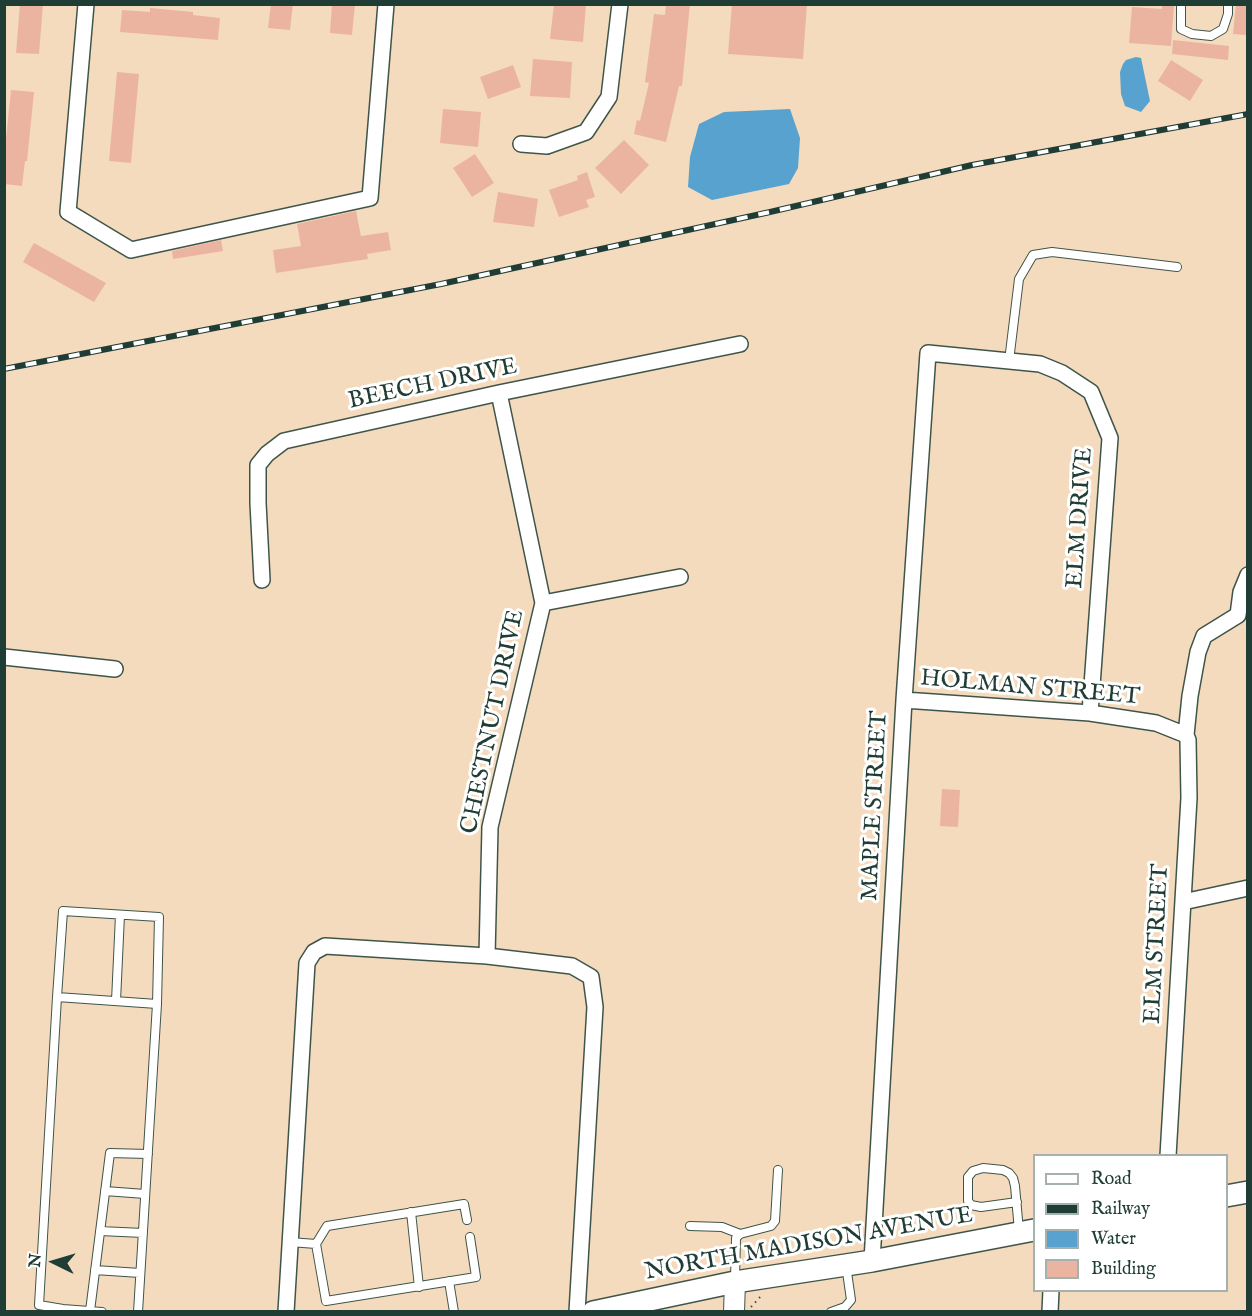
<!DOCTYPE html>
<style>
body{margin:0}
#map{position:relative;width:1252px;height:1316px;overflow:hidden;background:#f4dbbe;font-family:"IM FELL English",serif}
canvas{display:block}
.frame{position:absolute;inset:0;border:6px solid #1f3d34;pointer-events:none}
.legend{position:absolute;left:1033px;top:1154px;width:195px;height:138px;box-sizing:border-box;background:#fff;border:2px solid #a5b1ae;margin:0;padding:8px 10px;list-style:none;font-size:18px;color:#1f3d34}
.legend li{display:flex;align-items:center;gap:12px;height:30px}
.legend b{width:30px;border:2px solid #a5b1ae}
.north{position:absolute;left:24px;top:1232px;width:60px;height:60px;-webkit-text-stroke:4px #fff;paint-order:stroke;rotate:275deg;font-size:16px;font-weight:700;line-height:24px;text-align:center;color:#1f3d34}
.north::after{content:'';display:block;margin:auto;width:21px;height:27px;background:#1f3d34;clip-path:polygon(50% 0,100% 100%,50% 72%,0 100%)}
</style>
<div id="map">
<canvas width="1252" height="1316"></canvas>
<div class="frame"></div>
<ul class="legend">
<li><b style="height:8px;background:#fff"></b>Road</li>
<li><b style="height:8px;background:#1f3d34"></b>Railway</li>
<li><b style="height:16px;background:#57a2cf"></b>Water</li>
<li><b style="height:16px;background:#ebb4a0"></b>Building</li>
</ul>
<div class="north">N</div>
</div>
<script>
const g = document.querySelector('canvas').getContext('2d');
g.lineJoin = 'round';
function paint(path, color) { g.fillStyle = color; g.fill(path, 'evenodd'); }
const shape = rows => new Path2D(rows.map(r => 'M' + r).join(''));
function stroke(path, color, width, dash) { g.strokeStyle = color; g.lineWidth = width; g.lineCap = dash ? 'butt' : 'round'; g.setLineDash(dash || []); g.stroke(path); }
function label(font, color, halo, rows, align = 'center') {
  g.font = font + ' "IM FELL English",serif'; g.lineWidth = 6; g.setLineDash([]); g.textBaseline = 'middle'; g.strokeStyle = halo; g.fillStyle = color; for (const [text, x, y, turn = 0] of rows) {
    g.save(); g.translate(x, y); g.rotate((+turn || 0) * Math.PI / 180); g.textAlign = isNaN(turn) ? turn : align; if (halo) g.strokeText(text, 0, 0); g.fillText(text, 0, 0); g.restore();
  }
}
const water = shape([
 [1136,57,1141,58,1150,101,1141,112,1125,106,1121,94,1120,72,1123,64,1126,60],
 [790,109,800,138,798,168,789,184,712,200,688,187,690,157,699,124,724,112]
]);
const building = shape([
 [20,4,43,4,39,54,16,53],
 [271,4,293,4,290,30,268,28],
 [332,4,355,4,352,35,330,33],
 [554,4,586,4,583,42,550,39],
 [666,4,690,4,682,86,679,86,666,142,634,134,637,120,640,121,649,83,645,82,654,14,665,15],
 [732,4,807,4,803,59,728,54],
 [1236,4,1248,4,1246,35,1233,34],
 [1162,5,1174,6,1171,46,1129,43,1132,7,1162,9],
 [150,8,193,12,193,15,220,18,218,40,120,32,122,10,150,12],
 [1173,40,1229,46,1228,60,1172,54],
 [533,59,572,62,570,98,530,96],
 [1171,60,1203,80,1190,101,1158,81],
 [513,65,521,87,488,99,480,77],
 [117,72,139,74,131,163,109,161],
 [11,90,34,92,27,161,25,161,22,186,4,184,4,158],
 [443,109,481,112,478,147,440,143],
 [624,140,649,165,621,194,595,168],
 [475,154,494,183,472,197,453,168],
 [587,172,595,197,586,200,589,207,559,217,549,190,578,180,577,176],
 [498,192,538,199,534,227,493,222],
 [356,211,361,236,388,232,391,250,367,254,368,259,276,273,273,250,301,246,297,224],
 [221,240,223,251,173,259,172,251],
 [34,243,106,283,94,302,23,262],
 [942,789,960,790,958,827,940,826]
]);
const path = shape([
 [751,1307,761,1296]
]);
const service = shape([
 [1181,4,1181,29,1192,34,1211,36,1223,29,1228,14,1228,4],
 [1009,361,1019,279,1033,255,1052,252,1177,267],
 [57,997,63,911,159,917,157,1004,138,1312],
 [116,1001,120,915],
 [105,1191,145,1194],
 [1017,1202,981,1207,971,1205,968,1201,968,1177,973,1171,983,1168,1003,1170,1009,1173,1013,1178,1015,1186,1019,1231],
 [411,1212,419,1287],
 [690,1226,722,1227,740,1234],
 [100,1231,143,1233],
 [290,1242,316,1244,326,1301,476,1277,470,1237],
 [316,1244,327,1226,464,1204,467,1220],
 [95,1270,140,1273],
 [735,1280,736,1238,740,1234,771,1226,775,1221,778,1170],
 [449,1281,454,1312],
 [90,1311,110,1153,148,1154],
 [102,1312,63,1309,39,1305,57,997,157,1004],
 [831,1312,845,1307,851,1300,846,1265]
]);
const minor = shape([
 [86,4,68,212,131,250,370,198,386,4],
 [521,144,547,146,586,132,609,97,620,4],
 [262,580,258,503,258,465,267,454,284,441,499,393,740,344],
 [543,603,680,577],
 [4,657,115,669],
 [904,700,1090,713,1156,723,1186,735],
 [1183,902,1248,888],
 [487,956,490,827,543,603,499,393],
 [1168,1156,1189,798,1188,740,1186,735,1190,696,1198,652,1204,636,1238,615,1241,592,1248,575],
 [872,1261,904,700,928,353,1040,364,1062,373,1091,392,1110,438,1090,713],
 [286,1312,307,963,314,952,325,946,487,956,572,966,591,977,595,1007,577,1312],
 [1050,1312,1051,1290]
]);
const tertiary = shape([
 [734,1312,735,1282]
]);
const secondary = shape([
 [1226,1196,1248,1192],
 [593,1312,735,1282,872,1261,1034,1230]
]);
const rail = shape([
 [4,369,441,284,770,212,972,165,1248,114]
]);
const streetNames = [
 ["BEECH DRIVE",433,385,-12],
 ["ELM DRIVE",1081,518,-86],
 ["HOLMAN STREET",1030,689,5],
 ["CHESTNUT DRIVE",494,722,-78],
 ["MAPLE STREET",876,806,-87],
 ["ELM STREET",1158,944,-87],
 ["NORTH MADISON AVENUE",809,1245,-10]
];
paint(water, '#57a2cf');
paint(building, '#ebb4a0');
stroke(service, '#3f5549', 10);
stroke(minor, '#3f5549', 18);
stroke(tertiary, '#3f5549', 22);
stroke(secondary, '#3f5549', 24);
stroke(path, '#3f5549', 2, [1.5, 4.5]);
stroke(service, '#fff', 8);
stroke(minor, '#fff', 15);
stroke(tertiary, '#fff', 20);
stroke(secondary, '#fff', 21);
stroke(rail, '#1f3d34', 6);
stroke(rail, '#fff', 4, [11]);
label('24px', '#1f3d34', '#fff', streetNames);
</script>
